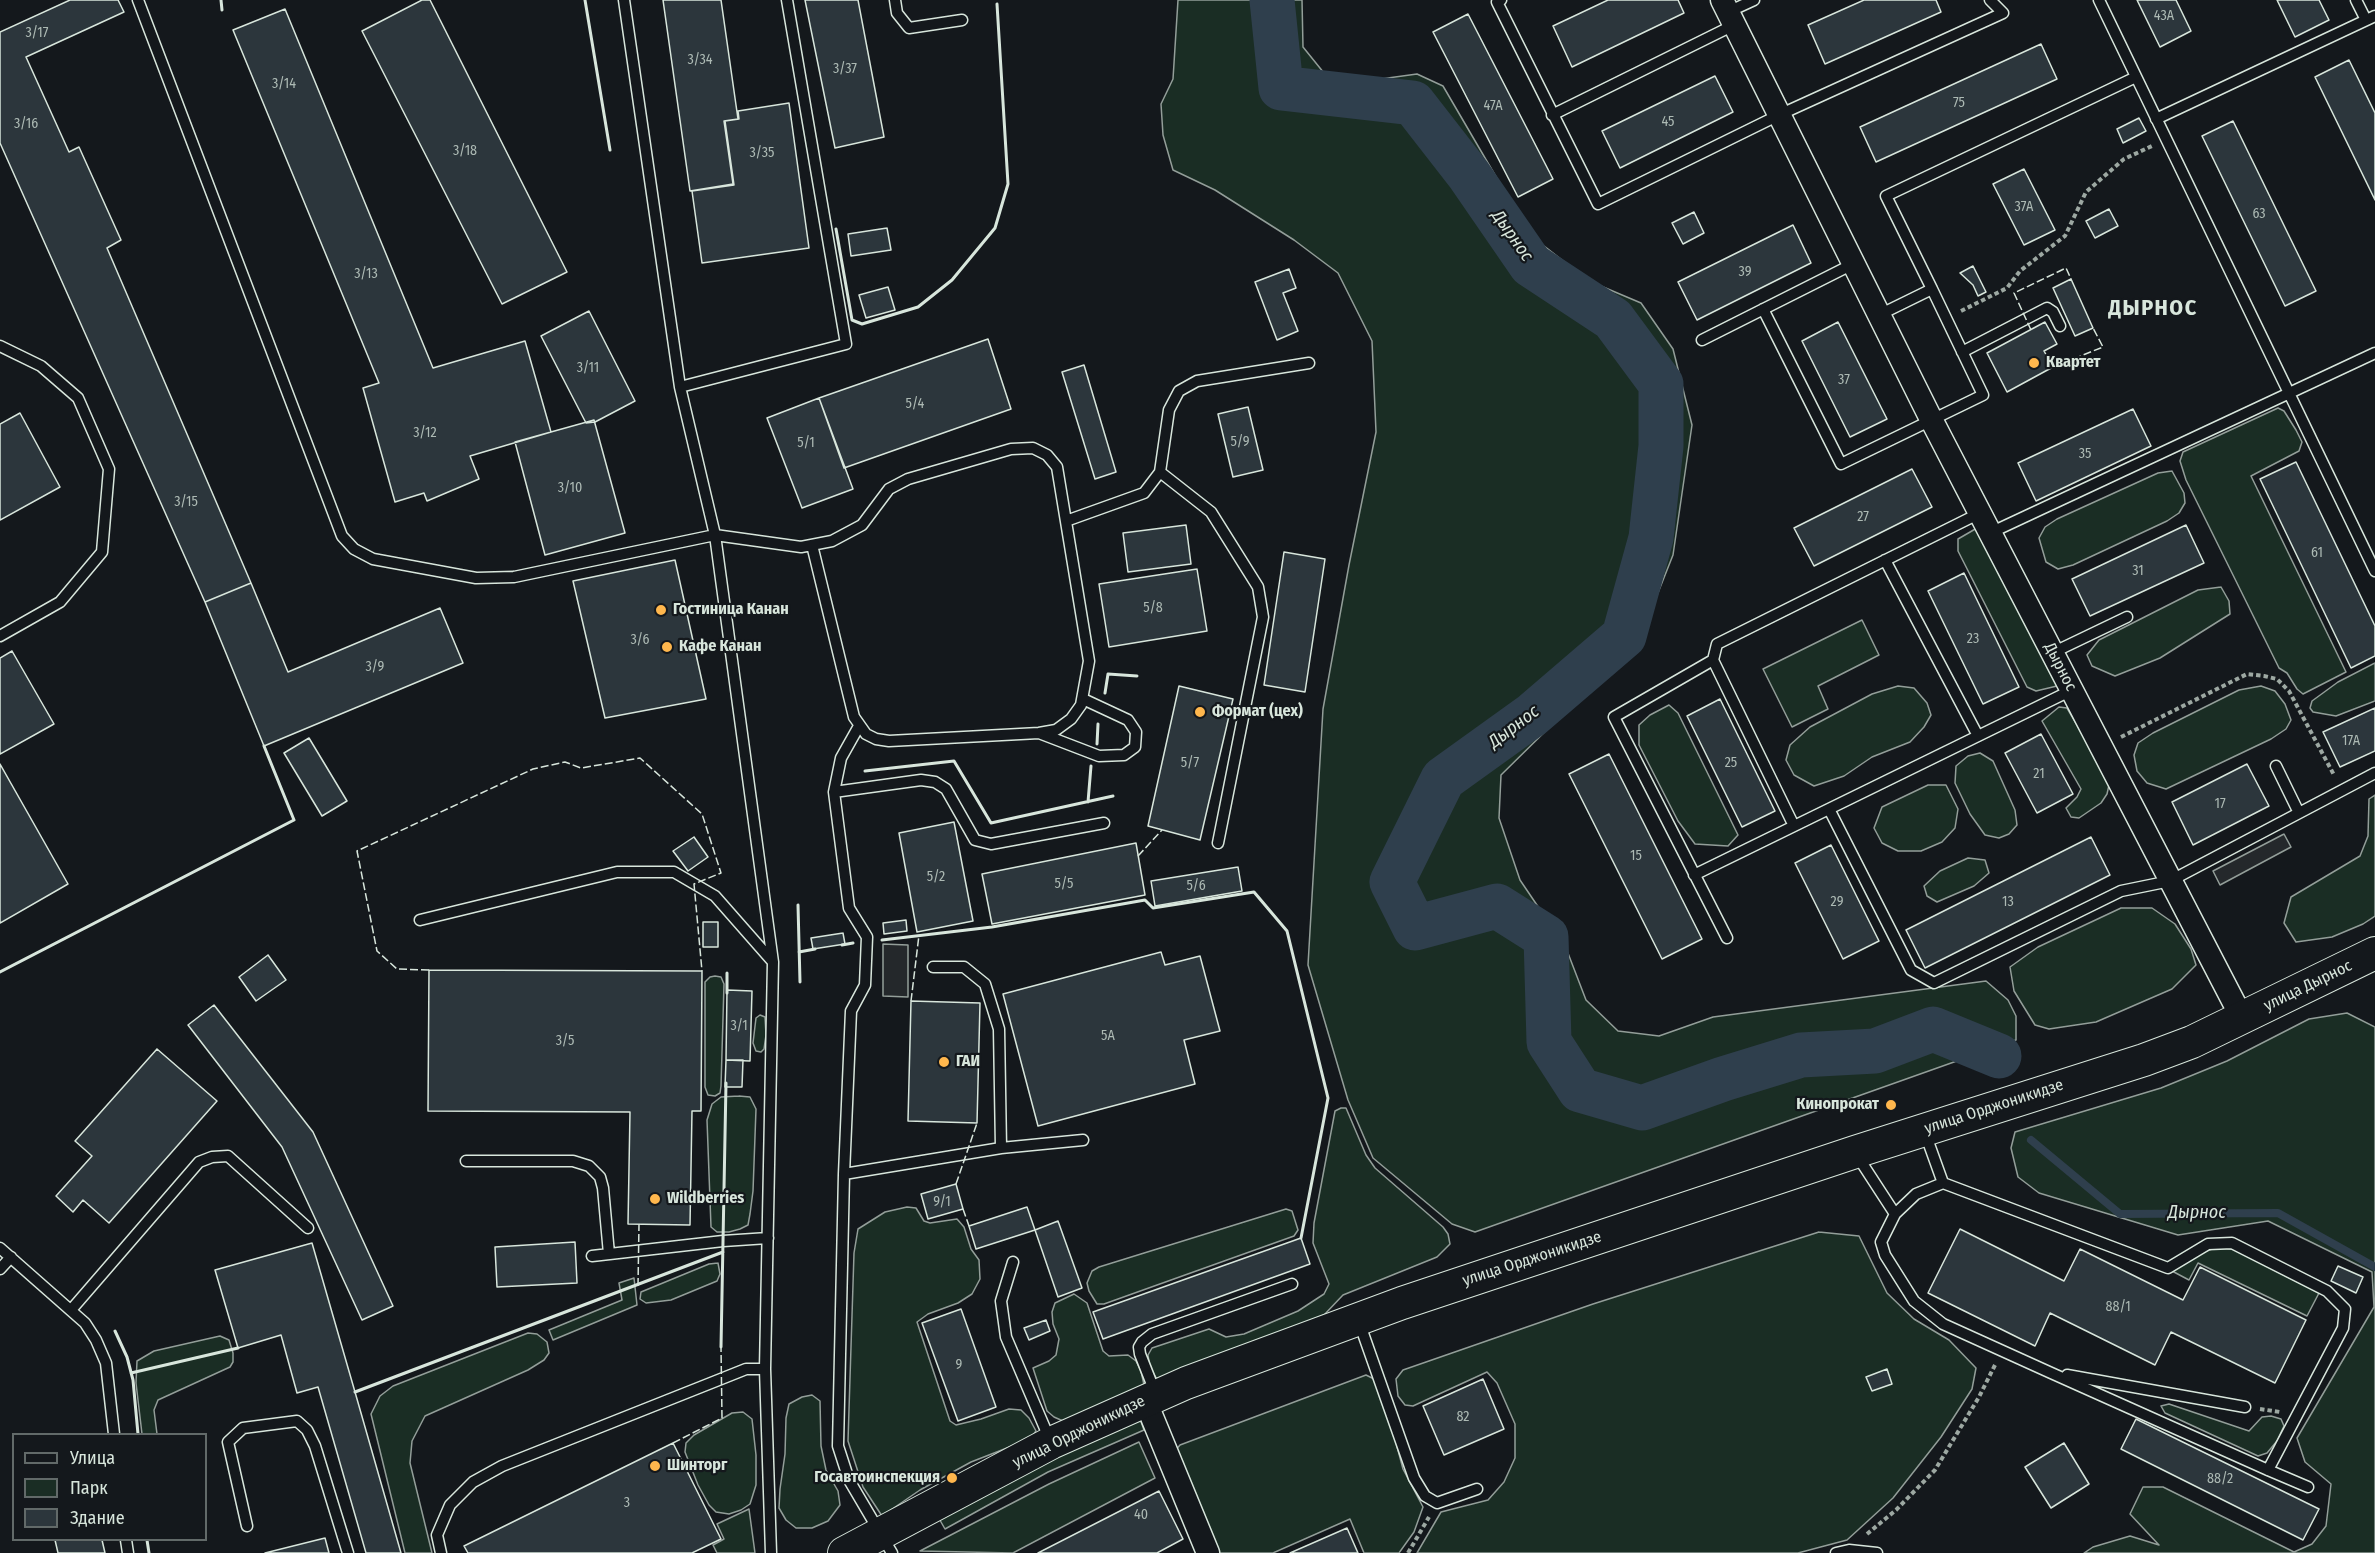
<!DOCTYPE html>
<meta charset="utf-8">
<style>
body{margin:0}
#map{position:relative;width:2375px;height:1553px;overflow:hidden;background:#14181c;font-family:"Fira Sans Condensed",sans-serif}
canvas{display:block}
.legend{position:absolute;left:12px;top:1433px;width:195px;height:108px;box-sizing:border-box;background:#14181c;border:2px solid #626a69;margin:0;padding:8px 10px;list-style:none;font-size:18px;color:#d8e6dc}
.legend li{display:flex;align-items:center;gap:12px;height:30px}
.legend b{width:30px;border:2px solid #626a69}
</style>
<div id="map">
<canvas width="2375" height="1553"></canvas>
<ul class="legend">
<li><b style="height:8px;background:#14181c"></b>Улица</li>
<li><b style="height:16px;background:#1a2d24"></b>Парк</li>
<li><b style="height:16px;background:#2c363c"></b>Здание</li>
</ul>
</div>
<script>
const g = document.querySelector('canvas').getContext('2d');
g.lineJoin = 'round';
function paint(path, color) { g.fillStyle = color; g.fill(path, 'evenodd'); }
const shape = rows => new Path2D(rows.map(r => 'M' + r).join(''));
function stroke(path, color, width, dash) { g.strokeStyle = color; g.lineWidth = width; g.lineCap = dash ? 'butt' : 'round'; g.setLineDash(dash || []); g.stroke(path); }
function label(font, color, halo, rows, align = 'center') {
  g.font = font + ' "Fira Sans Condensed",sans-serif'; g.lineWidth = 4.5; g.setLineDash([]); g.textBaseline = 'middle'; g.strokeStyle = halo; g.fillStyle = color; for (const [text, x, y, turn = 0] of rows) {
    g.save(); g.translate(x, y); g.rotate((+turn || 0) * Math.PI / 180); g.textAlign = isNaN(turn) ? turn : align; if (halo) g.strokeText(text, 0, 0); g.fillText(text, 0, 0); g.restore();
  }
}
const green = shape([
 [1178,0,1302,0,1303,47,1324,73,1366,81,1417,74,1443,86,1530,235,1589,281,1641,303,1673,349,1692,425,1673,555,1640,638,1501,775,1499,818,1520,880,1566,948,1586,1000,1618,1031,1659,1036,1713,1017,1986,981,2008,1000,2016,1016,2016,1040,1475,1232,1452,1224,1373,1158,1348,1100,1308,965,1323,709,1349,565,1376,432,1372,341,1338,273,1294,240,1215,190,1173,170,1163,135,1161,104,1173,79,1178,0],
 [2278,408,2284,411,2296,430,2302,442,2299,451,2251,476,2346,672,2303,694,2297,689,2287,673,2279,668,2186,480,2180,461,2183,452,2278,408],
 [2172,471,2184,493,2185,503,2179,513,2167,521,2073,565,2058,569,2046,562,2039,538,2045,527,2057,519,2158,473,2172,471],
 [1977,528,2057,686,2036,691,2027,687,1958,551,1958,539,1977,528],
 [2221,587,2229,601,2230,614,2160,658,2115,676,2092,666,2087,655,2099,640,2198,590,2221,587],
 [1862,620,1879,655,1818,686,1828,709,1792,727,1763,669,1862,620],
 [2375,663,2375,701,2336,716,2313,712,2310,708,2312,701,2338,682,2375,663],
 [1898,686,1914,688,1927,703,1931,715,1924,727,1910,742,1872,757,1844,776,1814,786,1794,775,1786,760,1790,745,1810,727,1872,694,1898,686],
 [2261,686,2275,691,2285,704,2291,720,2286,729,2271,739,2166,789,2147,783,2137,771,2134,755,2138,743,2153,733,2239,690,2261,686],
 [1669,705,1678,713,1738,835,1728,846,1695,844,1678,821,1639,745,1639,725,1650,715,1669,705],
 [2059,707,2067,708,2106,774,2109,785,2107,794,2101,803,2079,818,2071,817,2066,808,2077,797,2081,789,2042,721,2059,707],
 [1980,753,1993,761,2015,810,2017,825,2009,834,1999,838,1985,835,1970,814,1955,783,1956,766,1968,756,1980,753],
 [1928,785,1946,785,1958,809,1955,828,1942,842,1921,851,1898,851,1882,843,1874,828,1882,807,1928,785],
 [2375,795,2375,916,2363,924,2332,937,2296,942,2284,923,2291,897,2360,856,2368,836,2369,799,2375,795],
 [1968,858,1985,860,1989,873,1974,886,1937,902,1927,896,1924,886,1940,871,1968,858],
 [2121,908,2152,908,2175,924,2191,949,2196,965,2172,989,2096,1022,2049,1029,2035,1025,2014,991,2010,967,2038,947,2121,908],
 [715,976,721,977,724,984,721,1086,720,1093,715,1096,708,1095,705,1087,705,982,710,977,715,976],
 [2347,1013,2375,1027,2375,1553,2084,1553,2093,1547,2130,1536,2159,1545,2130,1514,2143,1487,2163,1487,2294,1552,2312,1544,2326,1526,2331,1484,2305,1462,2297,1438,2374,1307,2372,1272,2268,1221,2178,1235,2039,1193,2018,1177,2011,1148,2015,1132,2161,1088,2227,1061,2309,1019,2347,1013],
 [760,1015,765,1017,766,1035,764,1049,761,1052,756,1051,753,1043,756,1018,760,1015],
 [739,1096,750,1097,756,1109,753,1191,750,1214,748,1225,740,1229,729,1232,717,1232,711,1227,707,1120,712,1104,721,1097,739,1096],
 [1341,1108,1346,1108,1366,1155,1375,1168,1443,1227,1448,1234,1450,1244,1437,1257,1343,1295,1324,1315,1158,1381,1150,1368,1148,1355,1152,1348,1209,1329,1226,1337,1244,1334,1298,1311,1324,1294,1329,1284,1313,1243,1314,1223,1335,1111,1341,1108],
 [907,1207,916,1208,924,1221,930,1223,957,1219,964,1227,971,1249,979,1260,980,1279,972,1294,958,1303,928,1314,917,1322,950,1421,956,1425,981,1419,1009,1409,1021,1410,1029,1418,1036,1431,1030,1439,971,1462,920,1490,882,1516,863,1487,848,1441,854,1253,858,1229,885,1212,907,1207],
 [1286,1209,1292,1211,1298,1230,1294,1236,1104,1304,1097,1304,1089,1291,1087,1283,1092,1271,1099,1267,1286,1209],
 [1819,1232,1859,1236,1887,1293,1914,1319,1949,1340,1976,1368,1972,1389,1941,1437,1893,1498,1847,1540,1798,1553,1417,1553,1441,1512,1488,1500,1504,1482,1515,1458,1515,1424,1497,1383,1487,1372,1413,1406,1405,1405,1398,1396,1396,1379,1403,1370,1593,1304,1819,1232],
 [2215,1248,2233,1249,2319,1293,2307,1316,2198,1263,2189,1280,2172,1271,2201,1253,2215,1248],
 [718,1263,720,1274,717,1281,671,1300,646,1303,640,1299,641,1292,709,1264,718,1263],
 [634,1278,637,1305,553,1340,549,1330,622,1300,619,1283,634,1278],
 [1074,1294,1087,1303,1103,1351,1109,1356,1128,1355,1136,1361,1141,1371,1144,1385,1063,1421,1054,1417,1047,1411,1033,1368,1049,1361,1056,1355,1059,1339,1053,1324,1052,1312,1055,1303,1074,1294],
 [528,1333,537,1334,547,1342,549,1353,544,1360,528,1370,425,1416,412,1441,410,1463,432,1553,405,1553,371,1414,380,1396,393,1386,528,1333],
 [220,1336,229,1340,233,1353,233,1362,230,1367,158,1400,154,1410,157,1434,142,1434,136,1383,137,1361,154,1351,220,1336],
 [1366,1375,1374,1379,1395,1439,1403,1469,1423,1507,1414,1532,1399,1553,1364,1553,1350,1519,1273,1553,1215,1553,1174,1452,1180,1445,1366,1375],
 [812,1395,820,1401,821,1446,826,1470,838,1491,840,1505,828,1521,812,1528,796,1528,786,1520,779,1508,780,1489,785,1454,786,1418,789,1404,802,1397,812,1395],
 [2169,1404,2249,1431,2262,1417,2271,1416,2281,1419,2284,1426,2277,1441,2267,1453,2258,1456,2165,1413,2161,1406,2169,1404],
 [743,1412,752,1419,756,1455,756,1485,750,1504,741,1510,729,1514,716,1512,709,1505,698,1485,685,1452,686,1443,694,1435,732,1413,743,1412],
 [1139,1416,1144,1430,1048,1472,945,1529,937,1515,1139,1416],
 [1139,1442,1155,1478,1013,1553,920,1551,1049,1484,1139,1442],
 [749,1509,755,1553,717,1553,713,1545,724,1539,717,1524,749,1509]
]);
const parking = shape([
 [2284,834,2291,847,2220,885,2213,871,2284,834],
 [883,944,908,945,908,997,883,996,883,944]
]);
const stream = shape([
 [2031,1140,2120,1214,2278,1213,2375,1267]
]);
const river = shape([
 [1272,0,1281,88,1413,103,1469,175,1531,265,1613,319,1661,384,1661,446,1651,538,1624,636,1532,715,1443,779,1392,882,1415,928,1497,906,1546,937,1549,1042,1580,1090,1642,1108,1723,1079,1801,1055,1875,1051,1933,1029,1999,1056]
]);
const building = shape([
 [70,0,118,0,124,12,26,57,69,152,79,147,121,240,107,248,251,583,205,602,0,143,0,32,70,0],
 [422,0,430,0,567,272,502,304,362,31,422,0],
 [663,0,721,0,738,119,724,121,733,184,690,191,663,0],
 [805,0,858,0,884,137,835,148,805,0],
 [1608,0,1678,0,1684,13,1572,67,1553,26,1608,0],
 [1864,0,1936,0,1941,12,1825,64,1808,25,1864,0],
 [2137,0,2176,0,2191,31,2160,47,2137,0],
 [2277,0,2319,0,2329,20,2295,37,2277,0],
 [285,9,433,368,525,341,551,432,470,456,479,479,427,501,424,493,395,502,363,388,379,383,233,30,285,9],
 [1468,14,1553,179,1518,197,1433,32,1468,14],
 [2041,44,2057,79,1876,162,1860,127,2041,44],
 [2349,60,2375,113,2375,200,2315,77,2349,60],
 [1715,76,1733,112,1620,168,1602,131,1715,76],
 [789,103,809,248,702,263,692,191,734,185,725,121,739,119,738,111,789,103],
 [2139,118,2146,131,2123,143,2117,129,2139,118],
 [2233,121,2316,291,2285,306,2202,136,2233,121],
 [2024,169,2055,230,2024,245,1993,184,2024,169],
 [2109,209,2118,226,2095,238,2086,221,2109,209],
 [1694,212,1704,233,1683,244,1672,223,1694,212],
 [1793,225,1811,263,1697,320,1678,282,1793,225],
 [887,228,891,250,851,256,848,234,887,228],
 [1973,266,1986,292,1978,296,1973,285,1960,273,1973,266],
 [1289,269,1296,288,1283,293,1298,331,1277,340,1255,282,1289,269],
 [2071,279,2093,328,2075,336,2053,288,2071,279],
 [888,287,895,310,866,318,859,295,888,287],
 [589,311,635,401,595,422,586,423,541,336,589,311],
 [1838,322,1887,419,1850,437,1802,341,1838,322],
 [2045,322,2057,344,2044,351,2053,367,2007,392,1987,353,2045,322],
 [988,339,1011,409,844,468,819,398,988,339],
 [1084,365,1116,472,1095,479,1062,372,1084,365],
 [819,398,853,489,802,508,767,418,819,398],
 [1248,407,1263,470,1233,477,1218,414,1248,407],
 [2133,409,2151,446,2036,501,2018,463,2133,409],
 [20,413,60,487,0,520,0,424,20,413],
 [594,420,625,533,545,555,515,442,594,420],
 [2296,462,2375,626,2375,656,2351,668,2260,479,2296,462],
 [1912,469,1932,507,1814,566,1794,528,1912,469],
 [1186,525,1191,564,1128,572,1123,533,1186,525],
 [2186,525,2204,563,2090,616,2072,579,2186,525],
 [1284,552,1325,559,1305,692,1264,685,1284,552],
 [675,560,706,699,605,718,573,581,675,560],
 [1197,569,1207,631,1109,647,1099,584,1197,569],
 [1964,573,2019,687,1983,704,1928,591,1964,573],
 [251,583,288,672,440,608,463,663,264,746,205,602,251,583],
 [12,651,54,724,0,754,0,658,12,651],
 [1179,686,1233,699,1200,840,1148,826,1179,686],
 [1720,699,1775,811,1742,827,1687,716,1720,699],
 [2375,708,2375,751,2340,767,2323,732,2375,708],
 [2041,734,2073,794,2037,813,2005,753,2041,734],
 [309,738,347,801,322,816,284,753,309,738],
 [1609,754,1702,939,1662,959,1569,774,1609,754],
 [0,764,68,884,0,923,0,764],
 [2247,764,2269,806,2193,845,2172,802,2247,764],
 [954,822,973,921,917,932,899,833,954,822],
 [694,837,708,857,688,871,673,851,694,837],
 [2091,837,2110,875,1925,968,1906,930,2091,837],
 [1136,843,1145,895,992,924,982,874,1136,843],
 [1831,845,1879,941,1843,959,1795,863,1831,845],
 [1238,867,1242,891,1155,906,1151,881,1238,867],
 [906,920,907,931,884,934,883,923,906,920],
 [703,922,718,922,718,947,703,947,703,922],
 [843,933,845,944,813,949,811,938,843,933],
 [1161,952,1165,965,1200,956,1220,1031,1184,1040,1195,1084,1038,1126,1003,994,1161,952],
 [268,955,286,980,256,1001,239,977,268,955],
 [429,970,702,971,701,1111,692,1111,690,1225,628,1224,630,1112,428,1111,429,970],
 [727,990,752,991,750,1061,726,1060,727,990],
 [911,1001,980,1003,977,1123,908,1121,911,1001],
 [214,1005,313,1132,393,1306,362,1320,282,1147,188,1025,214,1005],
 [157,1049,217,1101,109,1223,83,1200,73,1212,56,1196,92,1156,75,1141,157,1049],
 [726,1060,743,1060,742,1087,725,1087,726,1060],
 [956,1184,963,1209,928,1219,921,1194,956,1184],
 [1027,1207,1035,1230,976,1249,969,1226,1027,1207],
 [1058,1221,1082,1288,1058,1297,1035,1230,1058,1221],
 [1960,1229,2064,1281,2080,1249,2183,1300,2200,1267,2306,1320,2275,1383,2171,1332,2155,1365,2050,1313,2035,1346,1928,1293,1960,1229],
 [1301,1238,1310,1264,1103,1339,1093,1312,1301,1238],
 [575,1242,577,1283,497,1287,495,1247,575,1242],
 [312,1243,355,1392,401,1553,366,1553,318,1387,297,1393,281,1335,238,1348,215,1270,312,1243],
 [2338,1266,2363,1277,2356,1293,2331,1281,2338,1266],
 [961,1309,996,1407,958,1421,922,1323,961,1309],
 [1046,1320,1050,1331,1029,1340,1024,1328,1046,1320],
 [1887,1369,1892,1384,1872,1391,1866,1377,1887,1369],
 [1483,1379,1504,1429,1444,1455,1423,1406,1483,1379],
 [2136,1419,2319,1509,2303,1540,2121,1449,2136,1419],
 [673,1443,721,1539,692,1553,468,1553,464,1546,673,1443],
 [2064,1443,2089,1484,2051,1508,2025,1467,2064,1443],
 [1159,1491,1183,1539,1157,1553,1038,1553,1159,1491],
 [1347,1528,1358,1553,1290,1553,1347,1528],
 [325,1538,329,1553,265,1553,325,1538],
 [55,1540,102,1540,105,1553,58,1553,55,1540]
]);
const path = shape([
 [1961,311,2007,288,2020,271,2065,236,2086,192,2124,159,2152,146],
 [2121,737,2247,674,2264,676,2277,679,2289,691,2334,775],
 [2260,1409,2280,1412],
 [1867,1534,1896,1510,1935,1470,1979,1397,1995,1365],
 [1408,1553,1429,1517]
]);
const lane = shape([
 [138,0,342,536,354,549,373,559,476,578,514,577,715,535,801,547,832,541,862,525,889,489,908,479,1011,449,1033,448,1047,455,1057,467,1089,661,1081,705,1071,719,1056,730,1039,733,889,741,876,739,866,734,854,717,812,545],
 [624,0,680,387,715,535,773,962,765,1369,771,1553],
 [895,0,897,13,909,28,962,20],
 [1501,0,1497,2,1598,204,1779,115,2003,13,1990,0],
 [2099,0,2375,571],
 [2356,0,2366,20],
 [1728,12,1754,0],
 [1552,115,1734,25],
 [2156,119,2375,16],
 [1932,289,1886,196,2136,77],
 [1763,309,1841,464,1983,395,1932,289,1879,315],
 [1702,340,1853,264],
 [0,346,41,366,78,398,109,469,102,552,60,602,0,636],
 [1962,352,2047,308,2053,312,2060,326],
 [680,387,846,344,787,0],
 [1160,472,1211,512,1258,587,1263,617,1218,843],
 [1066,521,1144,493,1160,472,1169,410,1179,391,1197,381,1309,363],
 [1990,533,2375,353],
 [1885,560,1978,736],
 [2052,653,2127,617],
 [1713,660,1794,826],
 [859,726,841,758,834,792,849,908,867,937,865,985,851,1011,844,1174,838,1446,849,1480,892,1553],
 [1039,733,1099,756,1124,755,1135,747,1136,732,1128,720,1083,699],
 [2276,766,2299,813],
 [834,792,921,780,935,782,946,789,975,840,991,844,1104,823],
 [1829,809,1911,970,1934,983,2121,891,2170,881,2375,773],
 [1694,875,2072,690],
 [420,920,617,872,674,872,715,896,773,962],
 [1727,938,1614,717,1713,660,1717,644,1980,513],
 [933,967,964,967,985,984,999,1029,1001,1148],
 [1925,1133,1943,1183],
 [1856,1154,1895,1214],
 [466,1161,573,1161,589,1166,600,1177,603,1188,609,1254],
 [844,1174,1001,1148,1083,1140],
 [0,1248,85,1323,96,1340,106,1363,114,1434],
 [592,1256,723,1241,768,1238],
 [1013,1262,1001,1301,1006,1337,1050,1440],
 [0,1269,11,1257],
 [71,1310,199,1162,212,1157,228,1156,308,1228],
 [1359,1322,1414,1478,1425,1496,1437,1503,1477,1489],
 [2067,1375,2245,1407],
 [1155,1392,1140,1354,1139,1347,1142,1342,1152,1334,1292,1284],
 [2268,1470,2343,1328,2345,1309,2327,1291,2232,1243,2208,1244,2168,1268,1943,1183,1916,1194,1895,1214,1881,1242,1885,1255,1914,1301,1943,1324,2049,1372,2268,1470,2308,1487],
 [247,1526,228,1442,243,1428,297,1421,307,1430,315,1446,348,1553],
 [126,1540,128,1553],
 [441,1553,437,1535,450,1505,473,1482,502,1466,721,1379,746,1369,765,1369],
 [1836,1553,1849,1550,1877,1553]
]);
const street = shape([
 [1722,0,1931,419,2242,1018],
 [1145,1400,1208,1553]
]);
const secondary = shape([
 [844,1553,1051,1443,1186,1383,1402,1303,1855,1152,2144,1060,2192,1042,2375,953]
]);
const fence = shape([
 [2031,330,2014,293,2066,268,2071,279],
 [2053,367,2103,347,2093,328],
 [1138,856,1162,830],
 [429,970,397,969,377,951,357,851,533,769,565,762,581,768,640,758,702,814,721,873,694,884,702,971],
 [911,1001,919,935],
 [956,1184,977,1123],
 [963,1209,969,1226],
 [638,1286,639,1224],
 [673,1443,722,1418,721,1347]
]);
const wall = shape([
 [221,0,222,10],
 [585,0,610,150],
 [836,229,852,320,862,324,918,307,952,280,995,228,1008,184,997,4],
 [1105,693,1108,674,1137,676],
 [1097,744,1098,724],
 [865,771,954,761,991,823,1113,796],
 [1088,802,1091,766],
 [798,905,800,982],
 [882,940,992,927,1145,900,1153,908,1254,892,1287,931,1328,1098,1301,1238],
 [842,945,853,943],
 [799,952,815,949],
 [0,972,294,820,264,746],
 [727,993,727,973],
 [115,1331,127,1357,133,1380,138,1434],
 [721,1347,726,1083],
 [131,1373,238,1348],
 [355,1392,723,1252],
 [147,1540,149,1553]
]);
const markers = [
 [2034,363,6,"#ffb74d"],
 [661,610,6,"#ffb74d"],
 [667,647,6,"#ffb74d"],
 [1200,712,6,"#ffb74d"],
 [944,1062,6,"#ffb74d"],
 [1891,1105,6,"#ffb74d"],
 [655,1199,6,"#ffb74d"],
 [655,1466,6,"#ffb74d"],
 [952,1478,6,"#ffb74d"]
];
const numberNames = [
 ["43А",2164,16],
 ["3/17",37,33],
 ["3/34",700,60],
 ["3/37",845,69],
 ["3/14",284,84],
 ["75",1959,103],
 ["47А",1493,106],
 ["45",1668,122],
 ["3/16",26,124],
 ["3/18",465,151],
 ["3/35",762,153],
 ["37А",2024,207],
 ["63",2259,214],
 ["39",1745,272],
 ["3/13",366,274],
 ["3/11",588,368],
 ["37",1844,380],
 ["5/4",915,404],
 ["3/12",425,433],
 ["5/9",1240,442],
 ["5/1",806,443],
 ["35",2085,454],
 ["3/10",570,488],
 ["3/15",186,502],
 ["27",1863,517],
 ["61",2317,553],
 ["31",2138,571],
 ["5/8",1153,608],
 ["23",1973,639],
 ["3/6",640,640],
 ["3/9",375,667],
 ["17А",2351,741],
 ["5/7",1190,763],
 ["25",1731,763],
 ["21",2039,774],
 ["17",2220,804],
 ["15",1636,856],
 ["5/2",936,877],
 ["5/5",1064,884],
 ["5/6",1196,886],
 ["29",1837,902],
 ["13",2008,902],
 ["3/1",739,1026],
 ["5А",1108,1036],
 ["3/5",565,1041],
 ["9/1",942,1202],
 ["88/1",2118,1307],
 ["9",959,1365],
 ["82",1463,1417],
 ["88/2",2220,1479],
 ["3",627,1503],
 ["40",1141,1515]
];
const poiNames = [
 ["Квартет",2046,363],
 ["Гостиница Канан",673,610],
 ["Кафе Канан",679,647],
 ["Формат (цех)",1212,712],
 ["ГАИ",956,1062],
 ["Кинопрокат",1879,1105,"right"],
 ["Wildberries",667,1199],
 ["Шинторг",667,1466],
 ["Госавтоинспекция",940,1478,"right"]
];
const streetNames = [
 ["Дырнос",2060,667,63],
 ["улица Дырнос",2308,986,-26],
 ["улица Орджоникидзе",1994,1107,-18],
 ["улица Орджоникидзе",1532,1259,-18],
 ["улица Орджоникидзе",1079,1432,-26]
];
const waterNames = [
 ["Дырнос",1512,236,55],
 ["Дырнос",1514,727,-37],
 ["Дырнос",2197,1213]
];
const districtNames = [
 ["ДЫРНОС",2153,309]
];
paint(green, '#1a2d24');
stroke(green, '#939e99', 1.5);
paint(parking, '#24282b');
stroke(parking, '#939e99', 1.5);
stroke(stream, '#2f3f4d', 8);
stroke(river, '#2f3f4d', 45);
paint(building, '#2c363c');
stroke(building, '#d8e6dc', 1.5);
stroke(lane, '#d8e6dc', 13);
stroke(street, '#d8e6dc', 25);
stroke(secondary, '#d8e6dc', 34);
stroke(path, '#9da8a2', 4, [4.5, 3]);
stroke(lane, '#14181c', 10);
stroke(street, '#14181c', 22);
stroke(secondary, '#14181c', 32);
stroke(fence, '#d8e6dc', 1.5, [8, 3]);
stroke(wall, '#d8e6dc', 3);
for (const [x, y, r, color] of markers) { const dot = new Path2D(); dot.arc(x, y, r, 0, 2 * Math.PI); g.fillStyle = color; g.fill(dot); stroke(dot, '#14181c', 2); }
label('14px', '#adbab4', null, numberNames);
label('bold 16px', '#d8e6dc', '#14181c', poiNames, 'left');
label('16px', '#d8e6dc', '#14181c', streetNames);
label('italic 18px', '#d8e6dc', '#14181c', waterNames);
g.letterSpacing = '1.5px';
label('bold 22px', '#d8e6dc', '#14181c', districtNames);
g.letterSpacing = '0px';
</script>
